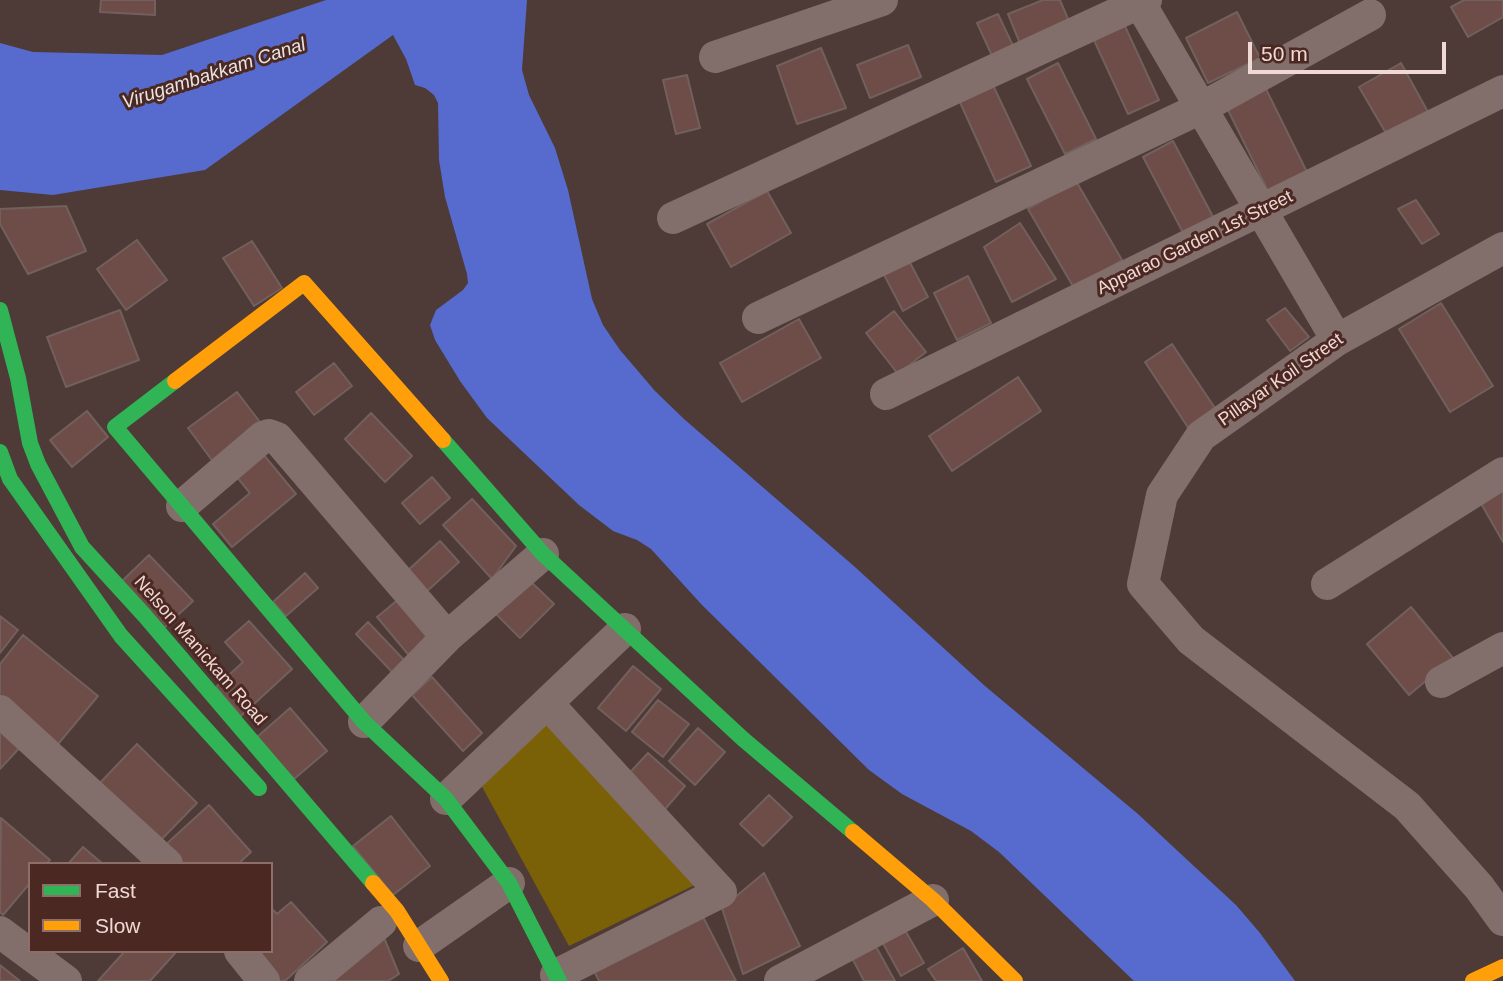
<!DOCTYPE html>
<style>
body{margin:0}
#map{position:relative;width:1503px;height:981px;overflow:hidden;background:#4e3a36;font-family:Helvetica,sans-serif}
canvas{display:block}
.legend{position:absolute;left:28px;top:862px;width:245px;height:91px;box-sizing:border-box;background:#4c2822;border:2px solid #8e6e69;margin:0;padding:9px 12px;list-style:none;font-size:21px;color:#f0d8d4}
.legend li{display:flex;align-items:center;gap:14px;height:35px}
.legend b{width:35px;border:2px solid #8e6e69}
.scale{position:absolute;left:1248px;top:42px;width:198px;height:32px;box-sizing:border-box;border:4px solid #f0d8d4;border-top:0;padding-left:9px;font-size:21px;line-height:24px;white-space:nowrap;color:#f0d8d4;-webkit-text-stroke:5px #4c2822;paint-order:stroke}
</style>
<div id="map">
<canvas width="1503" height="981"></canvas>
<ul class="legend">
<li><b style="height:9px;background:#30b455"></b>Fast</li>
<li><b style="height:9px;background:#ff9f0a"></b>Slow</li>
</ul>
<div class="scale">50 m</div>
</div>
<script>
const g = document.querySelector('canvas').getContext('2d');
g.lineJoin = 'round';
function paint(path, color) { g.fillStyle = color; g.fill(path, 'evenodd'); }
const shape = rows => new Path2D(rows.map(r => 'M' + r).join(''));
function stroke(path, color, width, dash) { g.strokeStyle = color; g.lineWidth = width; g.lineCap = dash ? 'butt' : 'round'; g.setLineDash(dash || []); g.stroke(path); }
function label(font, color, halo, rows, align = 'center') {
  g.font = font + ' Helvetica,sans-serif'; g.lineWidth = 6; g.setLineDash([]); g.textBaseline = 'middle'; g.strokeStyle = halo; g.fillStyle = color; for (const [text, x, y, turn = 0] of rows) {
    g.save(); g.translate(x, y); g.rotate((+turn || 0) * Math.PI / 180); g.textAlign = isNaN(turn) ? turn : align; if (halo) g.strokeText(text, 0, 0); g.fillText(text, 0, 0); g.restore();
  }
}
const green = shape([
 [556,715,701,882,569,946,480,783]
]);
const water = shape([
 [326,0,527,0,522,70,529,95,555,148,568,190,592,299,603,325,620,350,655,391,684,419,855,567,985,686,1138,814,1196,868,1236,905,1260,933,1295,981,1134,981,999,852,971,831,902,794,869,770,702,605,651,549,637,540,613,531,579,505,487,418,460,381,435,340,430,325,436,310,463,290,468,283,467,274,445,197,439,160,438,103,434,95,425,88,415,85,406,59,393,35,205,170,53,195,0,190,0,43,33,52,162,55]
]);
const building = shape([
 [101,0,155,0,155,15,100,12,101,0],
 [1043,0,1060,0,1071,26,1021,46,1008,14,1043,0],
 [1464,0,1503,0,1503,17,1468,37,1451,7,1464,0],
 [1237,12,1260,58,1208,83,1186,38,1237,12],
 [998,14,1015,50,994,60,977,23,998,14],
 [1124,24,1159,100,1128,114,1093,38,1124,24],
 [908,45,921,77,870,98,857,65,908,45],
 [821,48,846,108,797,124,777,66,821,48],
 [1058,63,1096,139,1065,154,1027,79,1058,63],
 [1401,63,1428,112,1387,135,1359,87,1401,63],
 [687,75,700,128,676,134,663,80,687,75],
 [992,83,1031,166,996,182,958,98,992,83],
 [1265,87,1307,172,1268,191,1226,106,1265,87],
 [1173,141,1219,228,1189,244,1143,157,1173,141],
 [1076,181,1122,260,1074,288,1028,209,1076,181],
 [767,191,791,233,731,267,707,224,767,191],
 [1416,200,1439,234,1422,244,1398,209,1416,200],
 [66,206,86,251,28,274,0,224,0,209,66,206],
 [1020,223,1056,279,1012,302,984,247,1020,223],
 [137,240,167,280,126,310,97,269,137,240],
 [252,241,282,288,254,306,223,258,252,241],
 [906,255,928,297,903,311,881,269,906,255],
 [968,276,991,323,957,340,934,293,968,276],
 [1441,303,1493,386,1450,412,1399,329,1441,303],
 [1285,308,1309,337,1290,351,1267,320,1285,308],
 [120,310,139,360,66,387,47,337,120,310],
 [894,311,926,352,898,374,866,333,894,311],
 [799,319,821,358,742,402,720,363,799,319],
 [1172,344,1217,411,1189,429,1145,362,1172,344],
 [334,363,352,386,314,415,296,392,334,363],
 [1018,377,1041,411,952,471,929,436,1018,377],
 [237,392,263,426,214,463,188,428,237,392],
 [87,411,108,437,72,467,50,440,87,411],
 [371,413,412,456,385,482,345,439,371,413],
 [263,454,296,494,232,547,213,524,250,493,236,476,263,454],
 [432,477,450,498,420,524,402,503,432,477],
 [1503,487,1503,542,1479,500,1503,487],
 [472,499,516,546,492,579,443,525,472,499],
 [440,541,459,562,425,593,406,572,440,541],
 [149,555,193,601,164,628,121,582,149,555],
 [305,573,318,588,286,616,273,602,305,573],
 [526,577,554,604,520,638,493,611,526,577],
 [400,598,435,640,412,659,377,617,400,598],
 [1411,607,1453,658,1409,695,1367,644,1411,607],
 [0,616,18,630,0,653,0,616],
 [249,621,292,669,241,716,216,687,243,662,225,642,249,621],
 [368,622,405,661,393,673,356,634,368,622],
 [23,635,98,696,54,749,0,705,0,664,23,635],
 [633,666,661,689,626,731,598,708,633,666],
 [432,677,482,733,463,751,412,695,432,677],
 [658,700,689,724,663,757,632,732,658,700],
 [290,708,327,751,294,779,257,737,290,708],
 [698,728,725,752,695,785,669,761,698,728],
 [0,729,24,743,0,769,0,729],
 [137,744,197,803,157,844,97,786,137,744],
 [648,753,685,786,660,815,622,781,648,753],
 [769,795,792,817,763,846,740,824,769,795],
 [209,805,251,852,238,864,177,864,162,848,209,805],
 [391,816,430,866,393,895,353,846,391,816],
 [1,818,50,860,46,864,30,864,30,883,3,915,0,912,1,818],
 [83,847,103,864,68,864,83,847],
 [764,873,800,946,743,974,722,908,764,873],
 [291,902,327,942,285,981,279,981,252,951,271,951,271,908,277,914,291,902],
 [700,911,736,981,599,981,592,967,700,911],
 [902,925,924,963,901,976,880,938,902,925],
 [380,928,399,974,388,981,315,981,380,928],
 [874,943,895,981,864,981,851,956,874,943],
 [963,948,982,981,936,981,928,969,963,948],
 [125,951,177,951,150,981,98,981,125,951],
 [0,965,20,981,0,981,0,965]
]);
const street = shape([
 [1138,0,1337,340],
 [715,57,882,0],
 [673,218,1146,0],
 [1503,248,1337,340,1201,436,1162,495,1143,584,1191,640,1407,806,1479,887,1503,920],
 [758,318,1201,108,1370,15],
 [886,394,1503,91],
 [182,506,263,437,269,435,277,438,447,637],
 [1327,584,1503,473],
 [1441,682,1503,648],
 [547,703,721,892,556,975],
 [0,711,167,864],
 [364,722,447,637,543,554],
 [446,799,625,629],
 [0,932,66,981],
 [419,946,509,883],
 [240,951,264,981],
 [310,981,381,922],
 [780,981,933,900]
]);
const fast = shape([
 [0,310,18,378,30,443,38,464,82,547,145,616,373,883],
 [175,381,115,427,364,722,446,799,509,883,559,981],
 [443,440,543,554,743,739,853,832],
 [0,452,10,479,121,636,259,788]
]);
const slow = shape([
 [175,381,304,283,443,440],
 [853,832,933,900,1015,981],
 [373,883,397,911,441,981],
 [1473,981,1503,967]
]);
const streetNames = [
 ["Apparao Garden 1st Street",1195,243,-26],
 ["Pillayar Koil Street",1281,380,-35],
 ["Nelson Manickam Road",200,651,49]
];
const waterNames = [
 ["Virugambakkam Canal",214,74,-18]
];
paint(green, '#7a6007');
paint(water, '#566bcd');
paint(building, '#6e4d48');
stroke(building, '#71605d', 2);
stroke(street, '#826e6a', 32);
stroke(fast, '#30b455', 16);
stroke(slow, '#ff9f0a', 16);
label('18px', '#f0d8d4', '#4c2822', streetNames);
label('italic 19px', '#e4e4e4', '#4c2822', waterNames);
</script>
